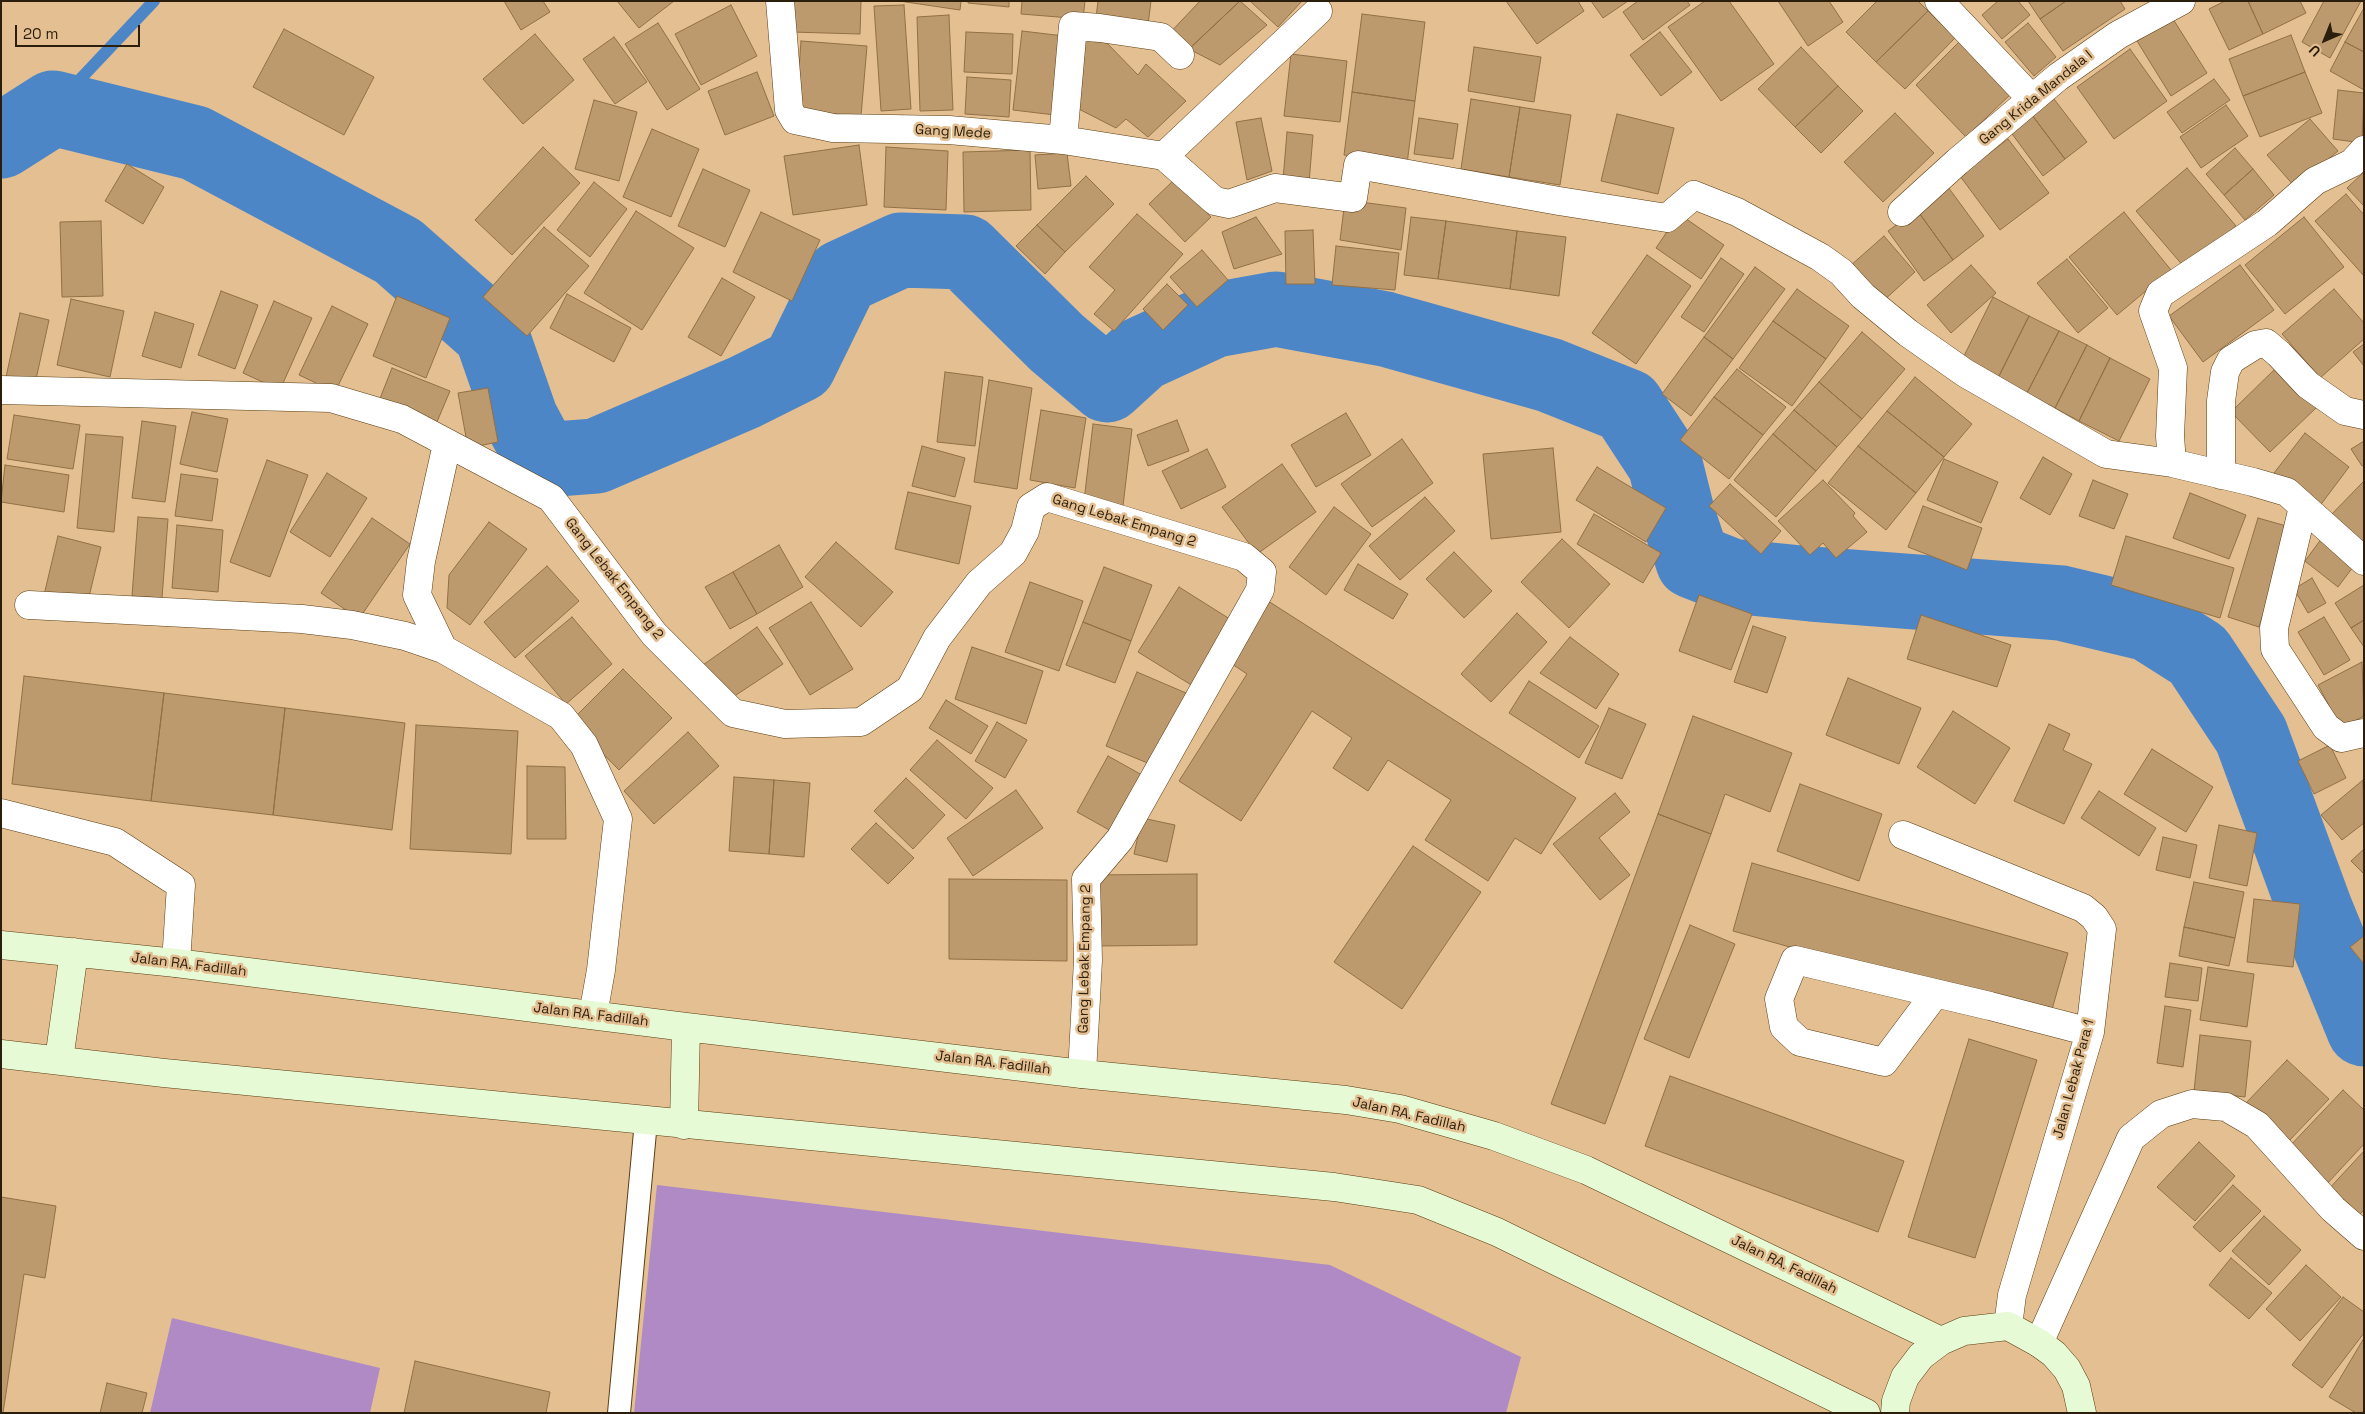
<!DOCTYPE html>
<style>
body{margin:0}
#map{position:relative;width:2365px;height:1414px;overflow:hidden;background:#e3bf92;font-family:"Space Grotesk",sans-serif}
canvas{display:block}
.frame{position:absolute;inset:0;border:2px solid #2b1e0c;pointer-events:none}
.north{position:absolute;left:2300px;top:15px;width:50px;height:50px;-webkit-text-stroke:4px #e3bf92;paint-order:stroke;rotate:224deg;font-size:14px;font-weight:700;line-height:20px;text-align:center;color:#2b1e0c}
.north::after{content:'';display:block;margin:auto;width:18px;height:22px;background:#2b1e0c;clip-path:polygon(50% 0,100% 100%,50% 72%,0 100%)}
.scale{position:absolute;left:15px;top:25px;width:125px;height:22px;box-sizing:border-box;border:2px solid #2b1e0c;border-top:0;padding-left:6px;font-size:15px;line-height:18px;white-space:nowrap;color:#2b1e0c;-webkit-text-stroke:4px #e3bf92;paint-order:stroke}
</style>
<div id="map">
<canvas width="2365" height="1414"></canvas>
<div class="frame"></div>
<div class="north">U</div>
<div class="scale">20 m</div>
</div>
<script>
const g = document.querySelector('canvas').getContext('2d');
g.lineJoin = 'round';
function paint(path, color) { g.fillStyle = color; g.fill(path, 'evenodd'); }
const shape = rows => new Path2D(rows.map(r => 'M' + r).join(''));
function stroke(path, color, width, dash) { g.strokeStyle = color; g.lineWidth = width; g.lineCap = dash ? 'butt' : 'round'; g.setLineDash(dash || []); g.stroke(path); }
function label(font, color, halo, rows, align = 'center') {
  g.font = font + ' "Space Grotesk",sans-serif'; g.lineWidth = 5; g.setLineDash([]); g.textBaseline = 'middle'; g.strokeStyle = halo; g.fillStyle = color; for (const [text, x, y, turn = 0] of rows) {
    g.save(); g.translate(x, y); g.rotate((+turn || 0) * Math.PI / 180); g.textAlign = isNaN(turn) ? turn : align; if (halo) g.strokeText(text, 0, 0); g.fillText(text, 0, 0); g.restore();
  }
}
const green = shape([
 [657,1185,1330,1265,1521,1357,1506,1413,634,1413],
 [172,1318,380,1368,370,1413,150,1413]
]);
const stream = shape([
 [53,108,154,1]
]);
const river = shape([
 [1,141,53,108,195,143,398,251,491,333,521,419,543,460,596,456,745,392,799,365,842,277,901,250,965,252,1057,343,1107,385,1141,354,1215,320,1276,309,1385,329,1549,375,1627,406,1665,464,1678,516,1693,561,1731,576,1811,584,2061,603,2149,624,2198,655,2251,735,2315,909,2364,1029]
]);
const building = shape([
 [504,1,543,1,550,12,521,30,504,1],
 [617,1,674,1,639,28,617,1],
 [792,1,861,1,860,34,791,32,792,1],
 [899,1,961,1,960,10,899,1],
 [968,1,1009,1,1009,7,968,3,968,1],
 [1022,1,1085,1,1083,19,1021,14,1022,1],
 [1098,1,1151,1,1148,25,1096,18,1098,1],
 [1200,1,1240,1,1189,49,1166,37,1200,1],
 [1240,1,1267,25,1220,65,1189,49,1240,1],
 [1250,1,1302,1,1278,27,1250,1],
 [1506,1,1578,1,1584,11,1537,44,1506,1],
 [1591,1,1628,1,1603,18,1591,1],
 [1638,1,1687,1,1690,5,1643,40,1623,12,1638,1],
 [1705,1,1729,1,1774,64,1721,101,1668,27,1705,1],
 [1778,1,1829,1,1843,22,1808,46,1778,1],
 [1877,1,1918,1,1928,11,1876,62,1846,32,1877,1],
 [1998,1,2018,1,2030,15,2002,39,1982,15,1998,1],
 [2028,1,2066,1,2040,19,2028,1],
 [2066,1,2120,1,2125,9,2063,51,2040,19,2066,1],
 [2225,1,2248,1,2263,34,2229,50,2209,9,2225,1],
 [2248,1,2300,1,2306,13,2263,34,2248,1],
 [2324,1,2361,1,2330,58,2302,42,2324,1],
 [731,5,757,56,701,85,675,34,731,5],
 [904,5,911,109,881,111,874,6,904,5],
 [2364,8,2364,52,2345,42,2364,8],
 [1928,11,1955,38,1905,89,1876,62,1928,11],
 [1362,14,1425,22,1415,101,1352,92,1362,14],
 [949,15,953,110,920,111,917,17,949,15],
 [2173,19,2207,73,2171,96,2137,41,2173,19],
 [658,23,700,89,667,110,625,44,658,23],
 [2028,23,2056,57,2034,76,2005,42,2028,23],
 [284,29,374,77,344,135,253,87,284,29],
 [1022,31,1064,36,1055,115,1013,110,1022,31],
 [966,32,1013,34,1012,74,964,72,966,32],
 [1660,32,1692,72,1661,96,1630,55,1660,32],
 [535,34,574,80,523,124,483,79,535,34],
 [1078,35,1103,39,1138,75,1146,64,1186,101,1148,137,1126,119,1116,128,1069,104,1078,35],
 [2291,35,2305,72,2243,96,2229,59,2291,35],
 [614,37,647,82,615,104,583,59,614,37],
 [1962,39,2013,92,1966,137,1916,85,1962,39],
 [801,41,867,46,861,116,796,111,801,41],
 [2345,42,2364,52,2364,90,2330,71,2345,42],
 [1474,47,1541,57,1534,102,1468,91,1474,47],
 [1801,47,1838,86,1795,127,1758,89,1801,47],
 [2130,49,2167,101,2114,139,2077,87,2130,49],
 [1291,54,1347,61,1340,122,1284,116,1291,54],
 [757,72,774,116,725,135,708,91,757,72],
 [2305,72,2322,113,2260,137,2243,96,2305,72],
 [967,77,1011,80,1009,117,965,114,967,77],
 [2214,79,2230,100,2182,133,2167,112,2214,79],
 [1838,86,1863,111,1821,153,1795,127,1838,86],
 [2338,90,2364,93,2362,143,2333,139,2338,90],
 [1352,92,1415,101,1407,164,1344,155,1352,92],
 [1471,99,1520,107,1509,177,1461,169,1471,99],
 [2054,99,2087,142,2065,159,2032,115,2054,99],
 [594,100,637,112,619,181,575,169,594,100],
 [2226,105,2248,136,2201,168,2180,137,2226,105],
 [1520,107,1571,115,1560,185,1509,177,1520,107],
 [1895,113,1934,153,1883,202,1844,162,1895,113],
 [1617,114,1674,128,1658,194,1601,181,1617,114],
 [2032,115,2065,159,2043,176,2010,131,2032,115],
 [1261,118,1272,171,1247,180,1236,122,1261,118],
 [1419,118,1458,124,1453,159,1414,154,1419,118],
 [2310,119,2338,151,2295,187,2267,155,2310,119],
 [652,129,699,149,671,217,623,197,652,129],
 [1287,132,1313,135,1309,183,1283,180,1287,132],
 [2008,139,2049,193,2000,230,1960,176,2008,139],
 [859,145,867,205,793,215,784,156,859,145],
 [543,147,580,183,512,255,475,220,543,147],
 [886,147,948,151,946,210,884,207,886,147],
 [2235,148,2253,169,2224,195,2206,174,2235,148],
 [1030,150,1031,210,964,212,963,152,1030,150],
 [1067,153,1071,186,1038,189,1035,155,1067,153],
 [127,164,164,187,143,224,105,201,127,164],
 [2187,168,2236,226,2185,268,2136,211,2187,168],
 [703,169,750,190,725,247,678,226,703,169],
 [2253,169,2274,195,2245,220,2224,195,2253,169],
 [2364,172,2364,206,2347,188,2364,172],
 [1086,176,1114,204,1065,252,1037,225,1086,176],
 [1175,179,1211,217,1185,242,1149,204,1175,179],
 [594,182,627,209,590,257,557,230,594,182],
 [1948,187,1984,236,1953,260,1917,210,1948,187],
 [2346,194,2364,215,2364,276,2315,221,2346,194],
 [1345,200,1406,208,1401,250,1340,240,1345,200],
 [1917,210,1953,260,1924,281,1888,231,1917,210],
 [636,211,694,248,642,330,584,293,636,211],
 [761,212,820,240,792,301,733,272,761,212],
 [2124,212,2171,270,2117,315,2069,257,2124,212],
 [1137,214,1183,254,1114,331,1094,314,1115,290,1089,267,1137,214],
 [1679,214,1724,245,1701,279,1656,248,1679,214],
 [1256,217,1282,254,1234,269,1222,232,1256,217],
 [1411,217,1446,221,1438,279,1404,275,1411,217],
 [2304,217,2344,267,2285,314,2245,265,2304,217],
 [101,221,103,296,62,297,60,222,101,221],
 [1446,221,1517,231,1510,289,1438,279,1446,221],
 [1037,225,1065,252,1045,274,1016,246,1037,225],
 [544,227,589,266,527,336,483,297,544,227],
 [1313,230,1315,284,1286,284,1285,231,1313,230],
 [1517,231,1566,237,1559,296,1510,289,1517,231],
 [1884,236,1915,272,1882,302,1850,266,1884,236],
 [1336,246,1399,253,1395,290,1332,285,1336,246],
 [1202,250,1228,280,1197,307,1170,277,1202,250],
 [1647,255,1691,286,1636,364,1592,333,1647,255],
 [1721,258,1744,274,1704,332,1681,317,1721,258],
 [2067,259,2108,308,2078,333,2037,283,2067,259],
 [1971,265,1996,293,1951,333,1927,305,1971,265],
 [2240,265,2274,310,2203,362,2169,316,2240,265],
 [1755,267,1785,289,1733,359,1704,337,1755,267],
 [722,278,755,297,721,356,688,337,722,278],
 [1167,284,1188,305,1163,330,1143,309,1167,284],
 [1797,289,1849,326,1826,359,1773,321,1797,289],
 [2334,289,2364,323,2364,339,2320,378,2282,334,2334,289],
 [221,291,258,305,235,369,198,355,221,291],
 [567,294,631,328,614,362,550,328,567,294],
 [397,296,450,318,426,378,373,356,397,296],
 [1993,297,2029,316,1998,378,1962,360,1993,297],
 [71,299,124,311,110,377,57,365,71,299],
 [274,301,312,318,280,390,243,373,274,301],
 [332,306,368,324,335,392,299,375,332,306],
 [155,312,194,324,181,368,142,356,155,312],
 [20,313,49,320,35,384,6,377,20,313],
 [2029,316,2059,331,2027,393,1998,378,2029,316],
 [1773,321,1826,359,1792,406,1739,368,1773,321],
 [2059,331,2087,345,2055,408,2027,393,2059,331],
 [1862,332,1905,369,1862,419,1819,382,1862,332],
 [1704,337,1733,359,1691,416,1662,394,1704,337],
 [2364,344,2364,366,2353,352,2364,344],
 [2087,345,2110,358,2079,421,2055,408,2087,345],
 [2110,358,2150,379,2119,441,2079,421,2110,358],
 [392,368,450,391,434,429,377,406,392,368],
 [2276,368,2316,408,2270,452,2231,412,2276,368],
 [1737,369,1786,407,1763,435,1714,397,1737,369],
 [945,372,983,377,975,446,937,442,945,372],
 [1915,377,1972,424,1944,457,1887,411,1915,377],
 [989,380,1032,388,1017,489,974,482,989,380],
 [1819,382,1862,419,1837,447,1794,410,1819,382],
 [488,388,498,442,468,448,458,393,488,388],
 [1714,397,1763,435,1729,479,1680,440,1714,397],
 [1041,410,1086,418,1075,488,1030,480,1041,410],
 [1794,410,1837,447,1816,471,1773,434,1794,410],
 [1887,411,1944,457,1916,493,1858,446,1887,411],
 [192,412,228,419,217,472,180,464,192,412],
 [1346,413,1371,455,1316,487,1291,445,1346,413],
 [14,415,80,425,73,469,7,459,14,415],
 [1177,420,1189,451,1148,466,1137,435,1177,420],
 [142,421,176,426,165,502,132,498,142,421],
 [1093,424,1132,429,1123,506,1084,501,1093,424],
 [2305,433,2349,467,2319,507,2274,473,2305,433],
 [86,434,123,437,114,532,77,528,86,434],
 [1773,434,1816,471,1776,517,1734,480,1773,434],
 [1402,439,1433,483,1372,527,1341,484,1402,439],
 [2364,441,2364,465,2362,466,2351,449,2364,441],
 [922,446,965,458,955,497,912,486,922,446],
 [1858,446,1916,493,1886,530,1828,483,1858,446],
 [1553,448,1561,532,1491,539,1483,454,1553,448],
 [1207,449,1226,487,1181,509,1162,471,1207,449],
 [2043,457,2072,474,2050,515,2020,498,2043,457],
 [1944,459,1998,482,1981,523,1927,500,1944,459],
 [267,460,308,475,270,577,230,562,267,460],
 [1282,464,1316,512,1257,554,1222,507,1282,464],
 [5,465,69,475,64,512,1,502,5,465],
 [1597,467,1666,508,1646,542,1576,500,1597,467],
 [327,473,367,498,330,557,290,532,327,473],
 [181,474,218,479,212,521,175,516,181,474],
 [1823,480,1855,513,1853,516,1867,532,1836,558,1823,543,1810,555,1778,521,1823,480],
 [2093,480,2128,494,2114,529,2079,516,2093,480],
 [2364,481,2364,552,2328,518,2364,481],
 [1730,484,1781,531,1761,554,1709,506,1730,484],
 [908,492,971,506,959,564,895,549,908,492],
 [2190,493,2246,515,2229,559,2173,538,2190,493],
 [1425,497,1455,531,1400,580,1369,546,1425,497],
 [1923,506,1982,528,1967,570,1908,547,1923,506],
 [1334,507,1371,534,1326,595,1289,567,1334,507],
 [1594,514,1661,553,1643,583,1577,544,1594,514],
 [138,517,168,519,162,598,132,596,138,517],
 [372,518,410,544,359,619,321,593,372,518],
 [2258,518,2290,527,2259,627,2228,617,2258,518],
 [489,522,527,549,470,625,447,608,449,575,489,522],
 [177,525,223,530,218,592,172,588,177,525],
 [58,536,101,547,87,605,44,595,58,536],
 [2126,536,2234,568,2220,618,2111,585,2126,536],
 [2322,538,2356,563,2338,587,2305,561,2322,538],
 [1562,539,1610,584,1569,628,1521,582,1562,539],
 [836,542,893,592,861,627,805,577,836,542],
 [779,545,803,587,757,614,733,572,779,545],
 [1454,552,1492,591,1464,618,1426,579,1454,552],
 [1358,564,1408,594,1393,619,1344,590,1358,564],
 [547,566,579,601,515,658,484,622,547,566],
 [1104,567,1152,585,1131,641,1083,622,1104,567],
 [733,572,757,614,730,629,705,587,733,572],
 [2312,578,2326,603,2308,613,2294,589,2312,578],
 [1030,582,1083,601,1059,671,1005,652,1030,582],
 [2364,585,2364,620,2351,628,2335,603,2364,585],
 [1179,587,1233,621,1193,686,1138,652,1179,587],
 [1699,595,1752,614,1731,670,1679,651,1699,595],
 [1265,599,1576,798,1541,854,1515,838,1488,881,1425,840,1451,800,1388,760,1368,791,1333,768,1352,738,1312,711,1241,821,1179,781,1247,674,1226,660,1265,599],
 [811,602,853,669,810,695,769,628,811,602],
 [1517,613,1547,642,1491,702,1461,674,1517,613],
 [1921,615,2011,645,1997,687,1907,659,1921,615],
 [572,617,612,664,566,704,525,656,572,617],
 [2324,617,2350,660,2324,675,2298,632,2324,617],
 [2364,620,2364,647,2351,628,2364,620],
 [1083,622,1131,641,1115,683,1066,665,1083,622],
 [1753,626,1786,637,1767,693,1734,682,1753,626],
 [757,627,783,664,724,703,700,667,757,627],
 [1570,637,1619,674,1596,709,1540,673,1570,637],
 [972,647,1043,671,1026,724,955,699,972,647],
 [2362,662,2364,716,2341,728,2318,685,2362,662],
 [623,669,672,718,619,770,571,721,623,669],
 [1137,672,1186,693,1155,766,1106,746,1137,672],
 [24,676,164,693,151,801,12,784,24,676],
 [1848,678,1921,708,1899,764,1826,735,1848,678],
 [1529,681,1599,726,1579,758,1509,713,1529,681],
 [164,693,285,708,273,815,151,801,164,693],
 [946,700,988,726,971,754,929,728,946,700],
 [285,708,405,723,392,830,273,815,285,708],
 [1609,708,1646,724,1622,779,1585,763,1609,708],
 [1953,711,2010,748,1975,804,1917,767,1953,711],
 [1693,716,1792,753,1770,812,1725,794,1711,834,1658,814,1693,716],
 [997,722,1027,740,1005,778,975,761,997,722],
 [2049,724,2070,734,2063,750,2092,764,2064,824,2014,801,2049,724],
 [416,725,518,731,511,854,410,849,416,725],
 [688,732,719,766,654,824,624,791,688,732],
 [937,740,993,788,966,819,910,770,937,740],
 [2330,745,2346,778,2314,794,2298,761,2330,745],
 [2152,749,2213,787,2186,832,2124,794,2152,749],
 [1108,756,1151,780,1120,836,1077,812,1108,756],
 [527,766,565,767,566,839,527,839,527,766],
 [734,777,774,780,769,854,729,851,734,777],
 [906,778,945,815,913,849,874,811,906,778],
 [774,780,810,783,804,857,769,854,774,780],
 [2363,780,2364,823,2342,840,2321,815,2363,780],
 [1800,784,1882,814,1859,881,1777,851,1800,784],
 [1016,790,1043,828,973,876,947,838,1016,790],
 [2099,791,2156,828,2139,856,2081,818,2099,791],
 [1615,793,1630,812,1599,838,1630,875,1600,900,1553,844,1615,793],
 [1658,814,1711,834,1605,1124,1551,1104,1658,814],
 [1142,818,1175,825,1167,862,1134,854,1142,818],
 [876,823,914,858,888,884,851,849,876,823],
 [2219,825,2257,833,2247,886,2209,878,2219,825],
 [2163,837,2197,845,2190,878,2156,870,2163,837],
 [1413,846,1481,892,1402,1009,1334,962,1413,846],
 [2364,849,2364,874,2351,861,2364,849],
 [1752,863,2068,953,2049,1020,1733,931,1752,863],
 [1197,874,1197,945,1094,946,1093,875,1197,874],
 [949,879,1067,880,1067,961,949,959,949,879],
 [2194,882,2244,892,2235,938,2184,927,2194,882],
 [2254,899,2300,904,2293,967,2247,962,2254,899],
 [1690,925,1735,944,1689,1058,1644,1039,1690,925],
 [2184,927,2235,938,2229,966,2179,956,2184,927],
 [2364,936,2364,964,2350,947,2364,936],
 [2170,963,2202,968,2198,1001,2165,997,2170,963],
 [2208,967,2254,974,2247,1027,2200,1020,2208,967],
 [2165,1006,2191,1010,2183,1067,2157,1063,2165,1006],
 [2200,1035,2251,1041,2245,1097,2194,1091,2200,1035],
 [1969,1039,2037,1060,1975,1258,1908,1237,1969,1039],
 [2287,1060,2329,1099,2288,1142,2246,1103,2287,1060],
 [1670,1076,1904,1161,1878,1232,1645,1146,1670,1076],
 [2343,1090,2364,1110,2364,1144,2325,1186,2287,1149,2343,1090],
 [2199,1142,2235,1176,2195,1221,2157,1187,2199,1142],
 [2364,1151,2364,1210,2355,1219,2326,1192,2364,1151],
 [2233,1185,2261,1211,2220,1252,2193,1227,2233,1185],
 [1,1197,56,1206,45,1278,24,1274,3,1413,1,1413,1,1197],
 [2264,1216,2301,1250,2269,1285,2232,1251,2264,1216],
 [2231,1258,2272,1293,2249,1319,2209,1285,2231,1258],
 [2306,1265,2341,1297,2300,1341,2266,1309,2306,1265],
 [2343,1297,2364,1312,2364,1333,2322,1388,2292,1365,2343,1297],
 [2364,1338,2364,1413,2356,1413,2329,1397,2364,1338],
 [415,1361,550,1392,546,1413,404,1413,415,1361],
 [107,1383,147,1393,142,1413,100,1413,107,1383]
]);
const service = shape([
 [619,1413,646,1121]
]);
const minor = shape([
 [780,1,789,110,795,120,819,125,833,128,949,130,1063,140,1164,156,1215,201,1229,204,1275,188,1353,198,1358,165,1559,201,1667,218,1694,195,1737,212,1820,257,1841,272,1863,296,1908,333,1965,373,2106,454,2172,463,2253,482,2287,492,2364,561],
 [1939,1,2032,99],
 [1063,140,1073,26,1100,28,1161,37,1180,55],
 [1164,156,1318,11],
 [1902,212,1957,162,2058,77,2118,35,2181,1],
 [1,390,331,398,402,419,551,498,654,634,733,713,785,724,861,722,910,689,937,638,979,583,1013,553,1025,531,1031,507,1047,497,1244,557,1262,572,1260,590,1120,839,1086,879,1088,960,1082,1074],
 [447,444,421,561,417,595,443,649,561,716,584,745,618,819,601,970,593,1015],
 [2172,463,2170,436,2173,368,2153,311,2160,294,2267,223,2315,181,2352,163,2364,150],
 [2221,475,2221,401,2225,372,2231,360,2255,345,2266,343,2279,354,2308,385,2345,411,2364,415],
 [2303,507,2274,628,2275,649,2326,727,2341,738,2364,733],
 [29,605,302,619,352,625,405,636,443,649],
 [1,813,115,842,181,885,176,963],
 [1903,835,2083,908,2094,917,2102,929,2090,1032,2012,1295,2008,1326],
 [1935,994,1884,1062,1800,1042,1784,1027,1779,999,1795,960,1990,1006,2090,1032],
 [2039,1343,2131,1138,2161,1114,2192,1104,2226,1107,2257,1125,2333,1209,2364,1236]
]);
const secondary = shape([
 [1,945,176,963,686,1027,1082,1074,1346,1100,1400,1109,1494,1136,1586,1170,1941,1341],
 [1,1054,164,1073,1334,1187,1418,1200,1497,1232,1866,1413],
 [59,1060,74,952],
 [684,1125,686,1027],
 [1895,1413,1896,1401,1905,1377,1921,1356,1941,1341,1964,1331,2008,1326,2039,1343,2054,1354,2067,1369,2076,1386,2082,1413]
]);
const streetNames = [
 ["Gang Krida Mandala I",2036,98,-39],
 ["Gang Mede",953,132,3],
 ["Gang Lebak Empang 2",1124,521,17],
 ["Gang Lebak Empang 2",614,579,52],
 ["Gang Lebak Empang 2",1085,959,-89],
 ["Jalan RA. Fadillah",189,965,7],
 ["Jalan RA. Fadillah",591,1015,7],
 ["Jalan RA. Fadillah",993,1063,7],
 ["Jalan Lebak Para 1",2074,1079,-75],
 ["Jalan RA. Fadillah",1409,1115,13],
 ["Jalan RA. Fadillah",1784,1265,26]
];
paint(green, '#af8ac5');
stroke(stream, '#4d86c6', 12);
stroke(river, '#4d86c6', 75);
paint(building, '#bd9a6e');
stroke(building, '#917045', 1);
stroke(service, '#5b3d10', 24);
stroke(minor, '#5b3d10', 29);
stroke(secondary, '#5b3d10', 29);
stroke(service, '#fff', 22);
stroke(minor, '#fff', 28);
stroke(secondary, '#e6fad6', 28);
label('14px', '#2b1e0c', '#e3bf92', streetNames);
</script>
